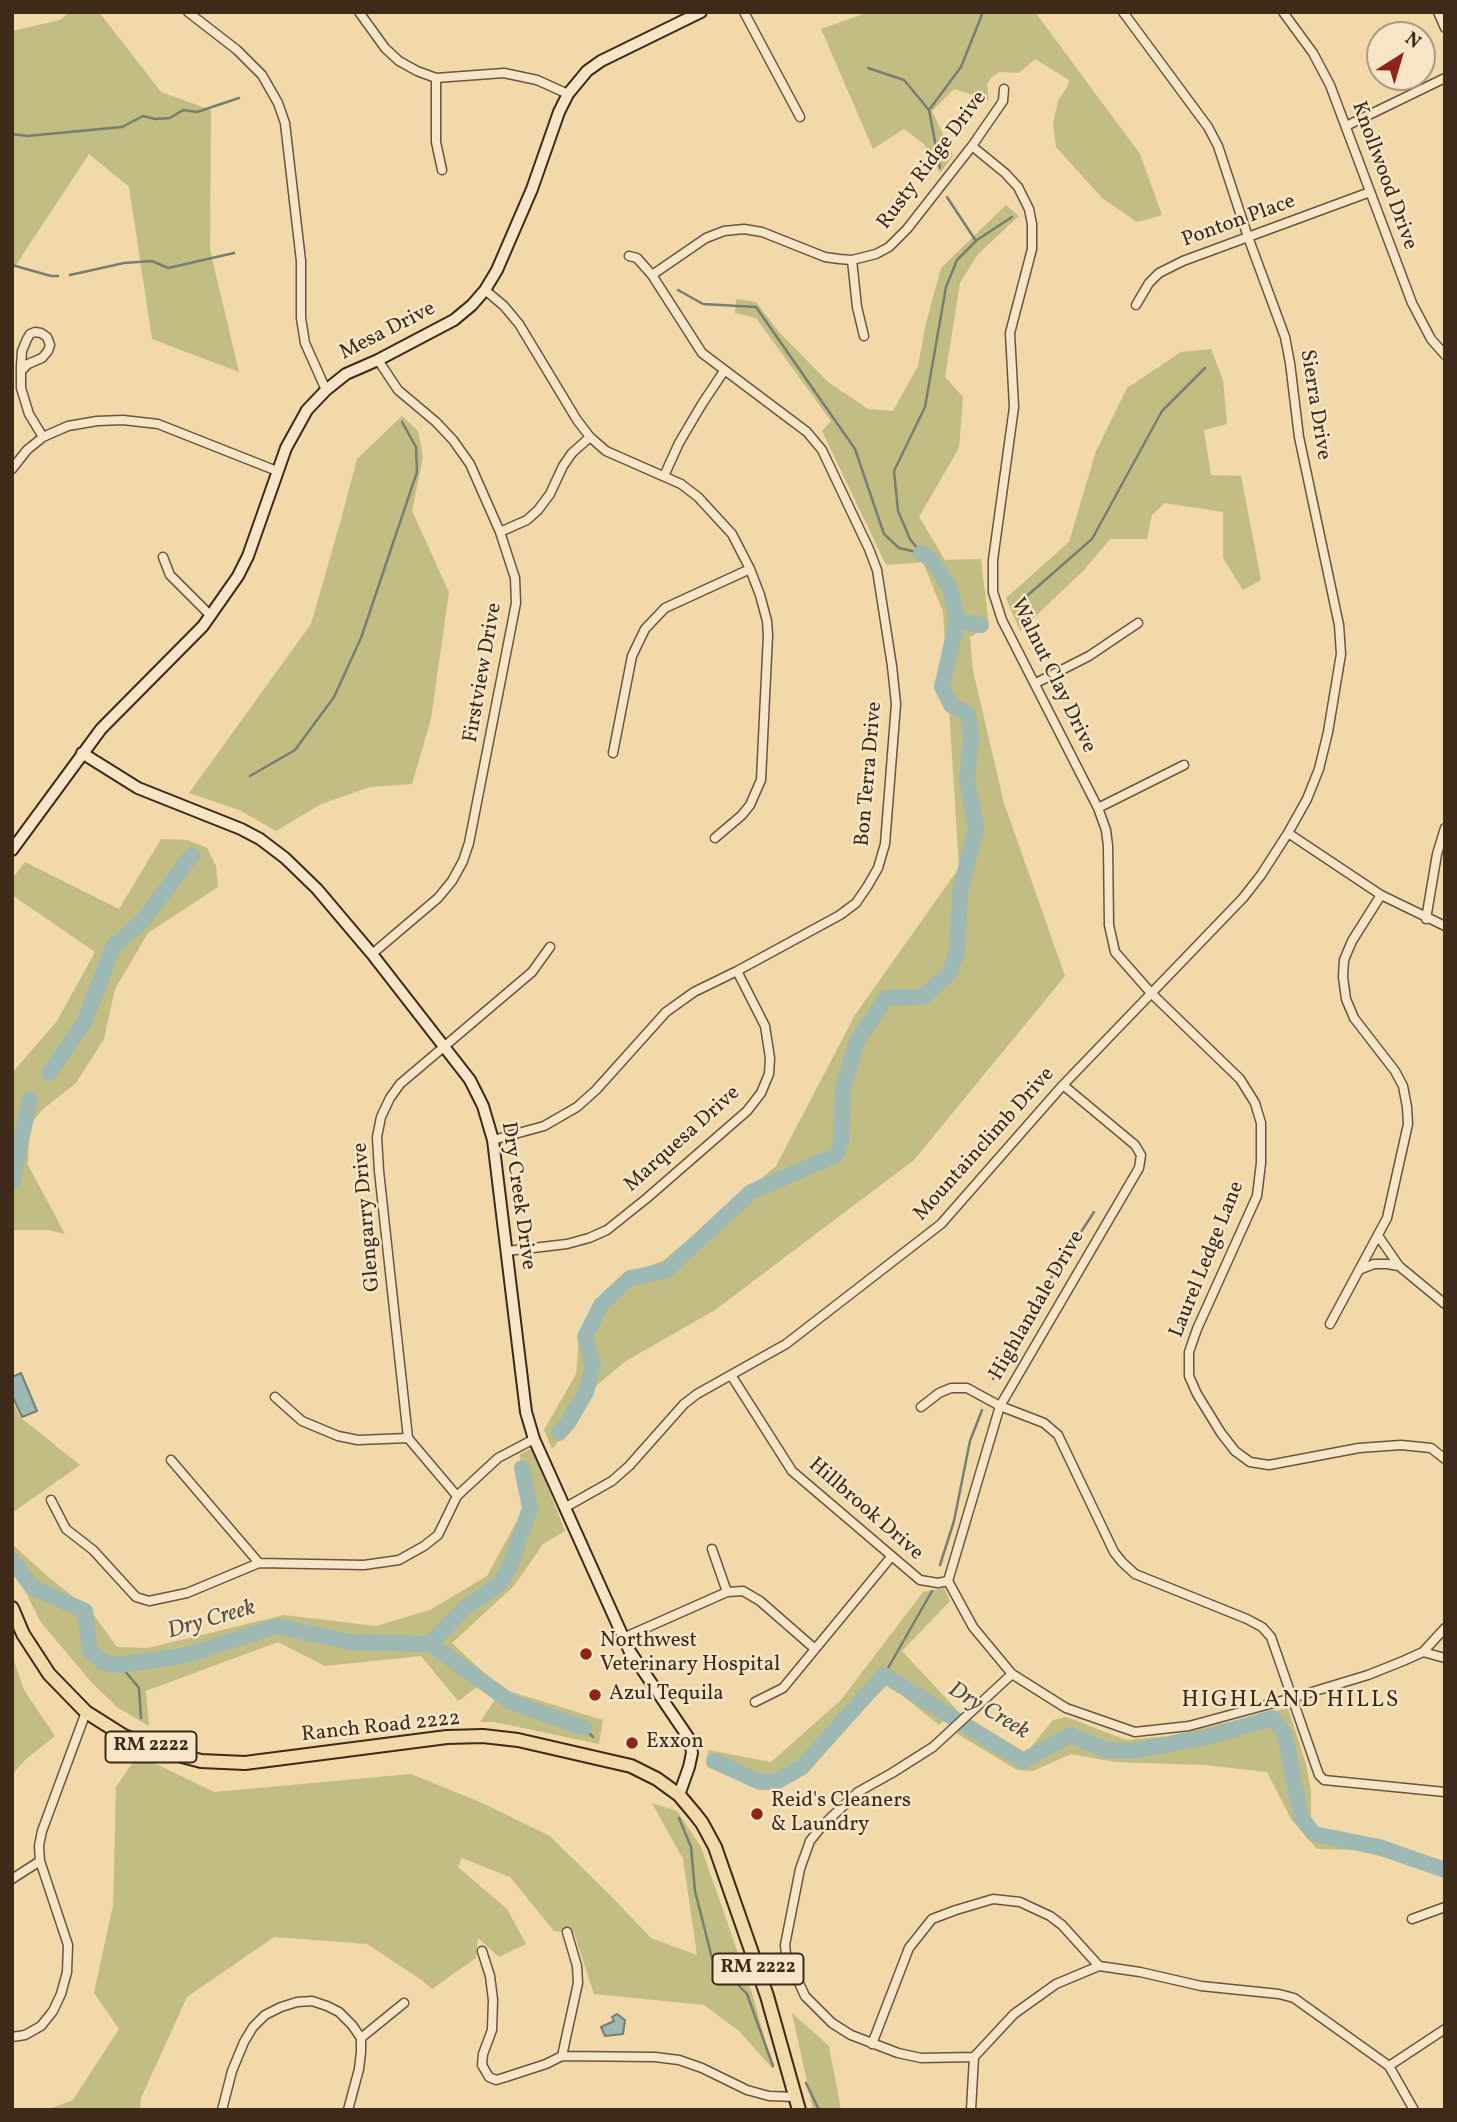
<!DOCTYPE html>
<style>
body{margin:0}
#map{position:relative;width:1457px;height:2122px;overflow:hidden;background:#f1d9a9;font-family:Vollkorn,serif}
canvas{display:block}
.frame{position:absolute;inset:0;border:14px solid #3d2a19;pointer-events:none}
.north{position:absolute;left:1366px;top:21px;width:70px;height:70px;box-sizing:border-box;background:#f6e6c7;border:2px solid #ac9b81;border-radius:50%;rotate:37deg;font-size:19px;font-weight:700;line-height:28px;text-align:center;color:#3d2a19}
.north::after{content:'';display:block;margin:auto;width:24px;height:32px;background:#8f2418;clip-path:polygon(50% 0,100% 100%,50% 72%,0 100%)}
</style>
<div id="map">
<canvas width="1457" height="2122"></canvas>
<div class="frame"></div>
<div class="north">N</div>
</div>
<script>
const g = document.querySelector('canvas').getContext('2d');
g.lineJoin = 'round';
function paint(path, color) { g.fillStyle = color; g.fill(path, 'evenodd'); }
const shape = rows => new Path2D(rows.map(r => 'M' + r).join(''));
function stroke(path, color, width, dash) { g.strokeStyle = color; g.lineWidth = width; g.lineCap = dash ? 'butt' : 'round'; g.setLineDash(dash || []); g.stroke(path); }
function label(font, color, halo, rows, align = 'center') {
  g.font = font + ' Vollkorn,serif'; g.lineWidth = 5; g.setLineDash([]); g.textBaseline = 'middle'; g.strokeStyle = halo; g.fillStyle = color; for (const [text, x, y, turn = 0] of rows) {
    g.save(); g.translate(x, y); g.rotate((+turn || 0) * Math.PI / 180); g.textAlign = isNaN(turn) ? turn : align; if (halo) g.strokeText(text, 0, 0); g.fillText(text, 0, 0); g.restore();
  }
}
const green = shape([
 [69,12,99,12,161,92,211,110,210,250,239,372,152,339,129,187,89,154,12,271,12,31,60,20],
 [870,12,1035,12,1140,154,1162,215,1137,222,1102,198,1056,147,1053,123,1058,101,1068,85,1069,80,1035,59,1019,73,1000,72,992,77,987,84,989,100,954,89,932,111,953,156,940,173,924,144,904,129,873,149,821,29],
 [1006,205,1019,216,978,254,960,283,945,377,963,397,959,448,919,517,945,560,981,559,989,626,970,637,973,671,1004,803,1065,976,914,1160,715,1310,626,1361,597,1385,582,1412,552,1449,544,1430,576,1374,579,1339,594,1303,625,1276,664,1260,776,1166,855,1015,959,868,943,612,923,562,886,565,822,431,831,421,756,318,735,313,736,299,756,302,778,331,828,382,868,409,893,411,918,366,926,323,941,268],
 [1211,349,1223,380,1227,424,1204,430,1211,475,1241,476,1261,580,1243,590,1223,558,1223,512,1165,503,1152,515,1147,539,1110,539,1084,570,1020,631,1006,598,1069,542,1096,451,1127,388,1181,352],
 [402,416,418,431,423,457,412,511,449,592,431,719,412,784,370,787,321,804,276,831,239,810,189,793,311,624,342,516,357,459],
 [161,839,188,840,207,848,216,866,218,887,148,933,115,989,104,1039,76,1083,42,1110,29,1126,28,1165,65,1234,49,1230,12,1230,12,1073,57,1021,95,952,12,895,12,879,25,862,119,909],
 [12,1400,20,1417,80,1465,12,1513],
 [532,1448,565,1531,543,1544,514,1586,452,1643,490,1678,458,1701,421,1656,325,1666,278,1642,146,1691,149,1726,118,1708,92,1683,40,1621,12,1565,12,1544,46,1575,91,1611,117,1647,148,1648,284,1615,376,1626,430,1610,487,1576,525,1506,520,1454],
 [944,1588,950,1601,902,1651,956,1709,939,1725,888,1684,801,1773,785,1785,765,1790,707,1767,708,1750,771,1762,841,1700,923,1592],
 [12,1655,24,1690,55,1736,26,1759,12,1775],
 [502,1689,603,1720,599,1744,494,1722,480,1722],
 [1288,1708,1306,1764,1311,1790,1311,1817,1318,1829,1401,1848,1437,1863,1445,1863,1445,1877,1409,1863,1354,1850,1317,1849,1291,1819,1267,1772,1205,1765,1115,1762,1071,1754,1033,1771,1017,1770,956,1733,972,1720,1026,1753,1053,1720,1067,1717,1126,1740,1168,1736],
 [138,1755,214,1792,411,1774,480,1802,550,1836,612,1897,651,1938,697,1955,683,1859,652,1803,677,1811,701,1847,752,1993,773,2069,739,2031,704,2005,594,1994,574,1933,554,1931,510,1877,462,1858,458,1867,507,1909,526,1944,499,1957,478,1938,476,1958,432,1989,423,1981,367,1944,274,1937,187,1997,141,2098,140,2110,46,2110,73,2100,119,2029,94,1993,113,1905,116,1787],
 [792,2013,829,2046,841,2110,813,2110]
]);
const water = shape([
 [21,1373,37,1411,22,1417,12,1395,12,1377,21,1373],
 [617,2014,625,2020,623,2034,605,2036,601,2027,614,2021,612,2017,617,2014]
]);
const stream = shape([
 [868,68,904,80,929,110],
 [12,134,27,136,122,127,143,116,155,119,170,118,183,110,197,112,239,98],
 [940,168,929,110,961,67,983,12],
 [977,240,1012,217],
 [12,265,51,276,58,276],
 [70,275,124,263,152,261,168,268,234,253],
 [678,290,703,304,756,307,855,449,884,534,899,548,921,553],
 [921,553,910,539,898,511,894,471,925,407,946,287,957,260,976,241,947,197],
 [1020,602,1092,539,1162,411,1205,368],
 [250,776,295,750,334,697,361,638,417,472,416,447,402,422],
 [993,1379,1012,1338,1094,1212],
 [940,1565,954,1521,970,1441,982,1410],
 [120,1665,139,1688,141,1718],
 [884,1675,932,1591],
 [584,1728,593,1737],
 [679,1818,691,1847,695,1891,712,1958,747,1994,773,2066],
 [806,2083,819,2110]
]);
const river = shape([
 [921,553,932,560,950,588,957,621],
 [49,1073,84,1023,113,947,144,919,192,855],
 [12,1182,30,1099],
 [559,1433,568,1423,586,1392,593,1365,585,1337,601,1305,630,1278,666,1271,751,1192,836,1155,841,1143,843,1088,857,1041,886,998,923,997,949,974,957,953,960,892,976,829,967,779,971,738,968,714,951,705,942,687,957,621,981,625],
 [12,1560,32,1587,85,1611,90,1651,104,1663,120,1665,187,1655,277,1626,349,1642,430,1644,511,1702,584,1728],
 [430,1644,466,1607,501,1583,512,1561,530,1508,522,1468],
 [714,1761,760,1782,776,1782,802,1767,884,1675,1023,1761,1070,1735,1106,1750,1132,1751,1208,1737,1272,1718,1285,1735,1301,1817,1314,1834,1379,1847,1445,1870]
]);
const street = shape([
 [188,12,237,50,262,75,278,103,285,123,301,261,301,318,305,343,326,390],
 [359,12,385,48,399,61,417,71,436,78,504,73,537,80,568,94],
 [744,12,800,117],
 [1283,12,1313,53,1330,85,1412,303,1431,339,1445,355],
 [1438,12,1445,28],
 [436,78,436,142,442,170],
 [1346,126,1445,78],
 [972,146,1005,173,1018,187,1029,209,1032,224,1032,249,1010,333,1014,407,993,560,993,592,1002,620,1098,808,1106,830,1108,846,1109,925,1115,952,1151,993,1240,1079,1255,1103,1261,1123,1261,1163,1257,1196,1197,1329,1189,1352,1189,1376,1197,1394,1221,1433,1235,1451,1250,1462,1269,1465,1359,1448,1401,1445,1431,1448,1445,1459],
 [852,260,857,307,864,336],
 [652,275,706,238,724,231,744,229,762,232,825,257,839,259,852,260,876,254,889,247,907,229,972,146,1003,101,1004,89],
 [485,290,504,306,519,324,577,420,590,437,606,451,681,484,698,497,732,534,750,569,760,595,767,621,768,635,761,780,750,805,742,815,715,838],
 [1136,305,1149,283,1159,273,1183,261,1370,192],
 [21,371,28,364,42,358,48,351,50,345,47,337,41,333,35,332,30,334,27,339,22,351,21,366,21,388,29,414,43,437],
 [12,469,27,450,43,437,68,426,97,421,123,420,158,424,277,471],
 [664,476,679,443,702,404,724,371],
 [500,532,527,520,538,510,550,494,563,466,572,453,590,437],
 [163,557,170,575,211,616],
 [1036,683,1089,656,1138,623],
 [613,753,632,656,645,629,665,608,750,569],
 [1098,808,1184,765],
 [1288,833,1381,895,1445,926],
 [1426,919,1437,854,1445,828],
 [372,954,438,898,452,881,463,861,469,843,516,603,515,578,500,532,470,464,453,440,436,422,398,390,378,360],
 [493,1140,544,1126,577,1107,596,1090,666,1012,694,992,737,971,840,915,856,903,867,887,878,868,885,844,896,704,892,666,877,570,869,549,822,450,807,432,702,353,652,275,637,258,629,256],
 [1379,1237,1399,1266,1445,1304],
 [507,1251,567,1244,589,1238,607,1230,647,1198,747,1111,761,1093,769,1074,770,1058,765,1026,737,971],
 [1359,1270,1374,1264,1387,1264,1399,1266],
 [1330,1324,1387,1218,1408,1124,1407,1107,1403,1086,1395,1071,1354,1018,1346,999,1343,977,1344,960,1352,941,1381,895],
 [731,1375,792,1471,920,1580,938,1583,948,1581,973,1627,1012,1674,1066,1708,1135,1732,1189,1726,1292,1698,1368,1675,1403,1661,1423,1652,1445,1628],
 [275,1397,302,1421,338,1436,358,1440,408,1438],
 [921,1407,939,1393,951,1388,967,1388,1000,1406,1044,1423,1058,1435,1114,1552,1122,1562,1135,1574,1247,1619,1262,1627,1271,1637,1319,1775,1324,1780,1445,1792],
 [171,1460,259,1563],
 [457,1496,408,1438,379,1171,377,1137,381,1117,390,1098,400,1084,532,972,550,947],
 [51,1500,66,1529,93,1550,136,1597,149,1601,187,1593,259,1563,364,1565,399,1560,424,1546,438,1535,457,1496,498,1458,534,1439],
 [566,1507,612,1481,629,1466,684,1404,697,1394,786,1344,941,1224,1063,1085,1243,898,1261,875,1288,833,1307,799,1319,769,1328,732,1341,654,1339,625,1299,437,1290,363,1285,337,1248,237,1218,146,1208,127,1123,12],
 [712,1549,727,1592],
 [948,1581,1000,1406,1139,1168,1141,1155,1135,1145,1063,1085],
 [623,1638,727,1592,743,1591,760,1601,815,1649],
 [1423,1652,1445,1658],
 [755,1702,783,1688,891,1557],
 [40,1861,39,1846,42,1831,86,1712],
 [12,1879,40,1861,68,1945,67,1972,61,1994,53,2011,41,2026,25,2035,12,2037],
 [1412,1919,1445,1907],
 [482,1951,490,1976,493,2000,492,2030,483,2054,482,2065,489,2077,496,2080,503,2078,546,2064,562,2056,655,2057,679,2060,702,2068,747,2090,769,2096,796,2097],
 [361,2038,404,2003],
 [872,2044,909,1948,932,1919,956,1910,993,1899,1020,1902,1050,1916,1062,1925,1099,1966],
 [562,2056,578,1983,577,1966,567,1932],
 [974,2057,921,2058,898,2053,851,2035,832,2023,805,1996,786,1954,785,1945,800,1869,810,1841,822,1826,858,1792,892,1773,933,1747,1012,1674],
 [1389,2066,1445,2029],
 [222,2110,232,2071,244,2042,253,2027,265,2015,281,2007,297,2002,312,2001,327,2006,339,2012,352,2025,361,2038,361,2052,359,2069,348,2110],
 [971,2110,974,2057,1014,2014,1056,1984,1099,1966,1140,1972,1201,1986,1279,1994,1294,1998,1389,2066,1414,2110]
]);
const secondary = shape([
 [82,753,138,788,241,829,260,839,285,858,317,889,372,954,470,1080,483,1106,493,1140,526,1412,534,1439,629,1650,690,1740,692,1753,689,1767,679,1795],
 [12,850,101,729,203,626,238,576,248,556,286,448,307,410,326,390,346,374,378,360,454,320,472,305,485,290,497,270,532,189,559,112,568,94,587,71,601,61,701,12]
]);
const primary = shape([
 [12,1608,23,1634,49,1674,86,1712,124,1736,163,1751,201,1761,245,1763,447,1737,483,1736,518,1740,631,1766,657,1779,679,1795,695,1814,702,1823,715,1847,767,1996,799,2110]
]);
const markers = [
 [586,1654,7,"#8f2418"],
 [595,1695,7,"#8f2418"],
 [632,1743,7,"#8f2418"],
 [757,1814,7,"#8f2418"]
];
const shields = [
 [151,1747,91],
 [758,1969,91]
];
const shieldNames = [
 ["RM 2222",151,1747],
 ["RM 2222",758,1969]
];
const streetNames = [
 ["Rusty Ridge Drive",933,161,-53],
 ["Knollwood Drive",1383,176,70],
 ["Ponton Place",1239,222,-20],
 ["Mesa Drive",388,332,-27],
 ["Sierra Drive",1314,405,81],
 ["Firstview Drive",484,673,-80],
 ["Walnut Clay Drive",1052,676,64],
 ["Bon Terra Drive",870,774,-85],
 ["Marquesa Drive",683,1140,-42],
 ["Mountainclimb Drive",985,1145,-48],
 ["Dry Creek Drive",517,1196,82],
 ["Glengarry Drive",368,1217,-95],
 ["Laurel Ledge Lane",1208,1260,-68],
 ["Highlandale Drive",1038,1306,-60],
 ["Hillbrook Drive",865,1510,41],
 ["Ranch Road 2222",381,1728,-6]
];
const poiNames = [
 ["Northwest",600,1642],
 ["Veterinary Hospital",600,1666],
 ["Azul Tequila",609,1695],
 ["Exxon",646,1743],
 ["Reid's Cleaners",771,1802],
 ["& Laundry",771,1826]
];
const waterNames = [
 ["Dry Creek",212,1621,-16],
 ["Dry Creek",988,1712,31]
];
const neighbourhoodNames = [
 ["HIGHLAND HILLS",1291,1702]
];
paint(green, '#c2bd83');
paint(water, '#9eb8b3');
stroke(water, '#777f75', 2);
stroke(stream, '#777f75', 2.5);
stroke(river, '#9eb8b3', 16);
stroke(street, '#6a563d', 11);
stroke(secondary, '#3d2a19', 14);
stroke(primary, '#3d2a19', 16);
stroke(street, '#f6e6c7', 8);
stroke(secondary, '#f6e6c7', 10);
stroke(primary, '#f1d9a9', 12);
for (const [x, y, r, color] of markers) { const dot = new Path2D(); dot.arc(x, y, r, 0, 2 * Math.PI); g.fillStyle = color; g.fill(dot); stroke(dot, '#f6e6c7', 2.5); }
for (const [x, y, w] of shields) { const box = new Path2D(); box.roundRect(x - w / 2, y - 15.5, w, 31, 5); g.fillStyle = '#f6e6c7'; g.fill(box); stroke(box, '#3d2a19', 2); }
label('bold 19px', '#3d2a19', null, shieldNames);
label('21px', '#3d2a19', '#f6e6c7', streetNames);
label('21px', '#3d2a19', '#f6e6c7', poiNames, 'left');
label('italic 23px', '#554e40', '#f6e6c7', waterNames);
g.letterSpacing = '2px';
label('23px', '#3d2a19', '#f6e6c7', neighbourhoodNames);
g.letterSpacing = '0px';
</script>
